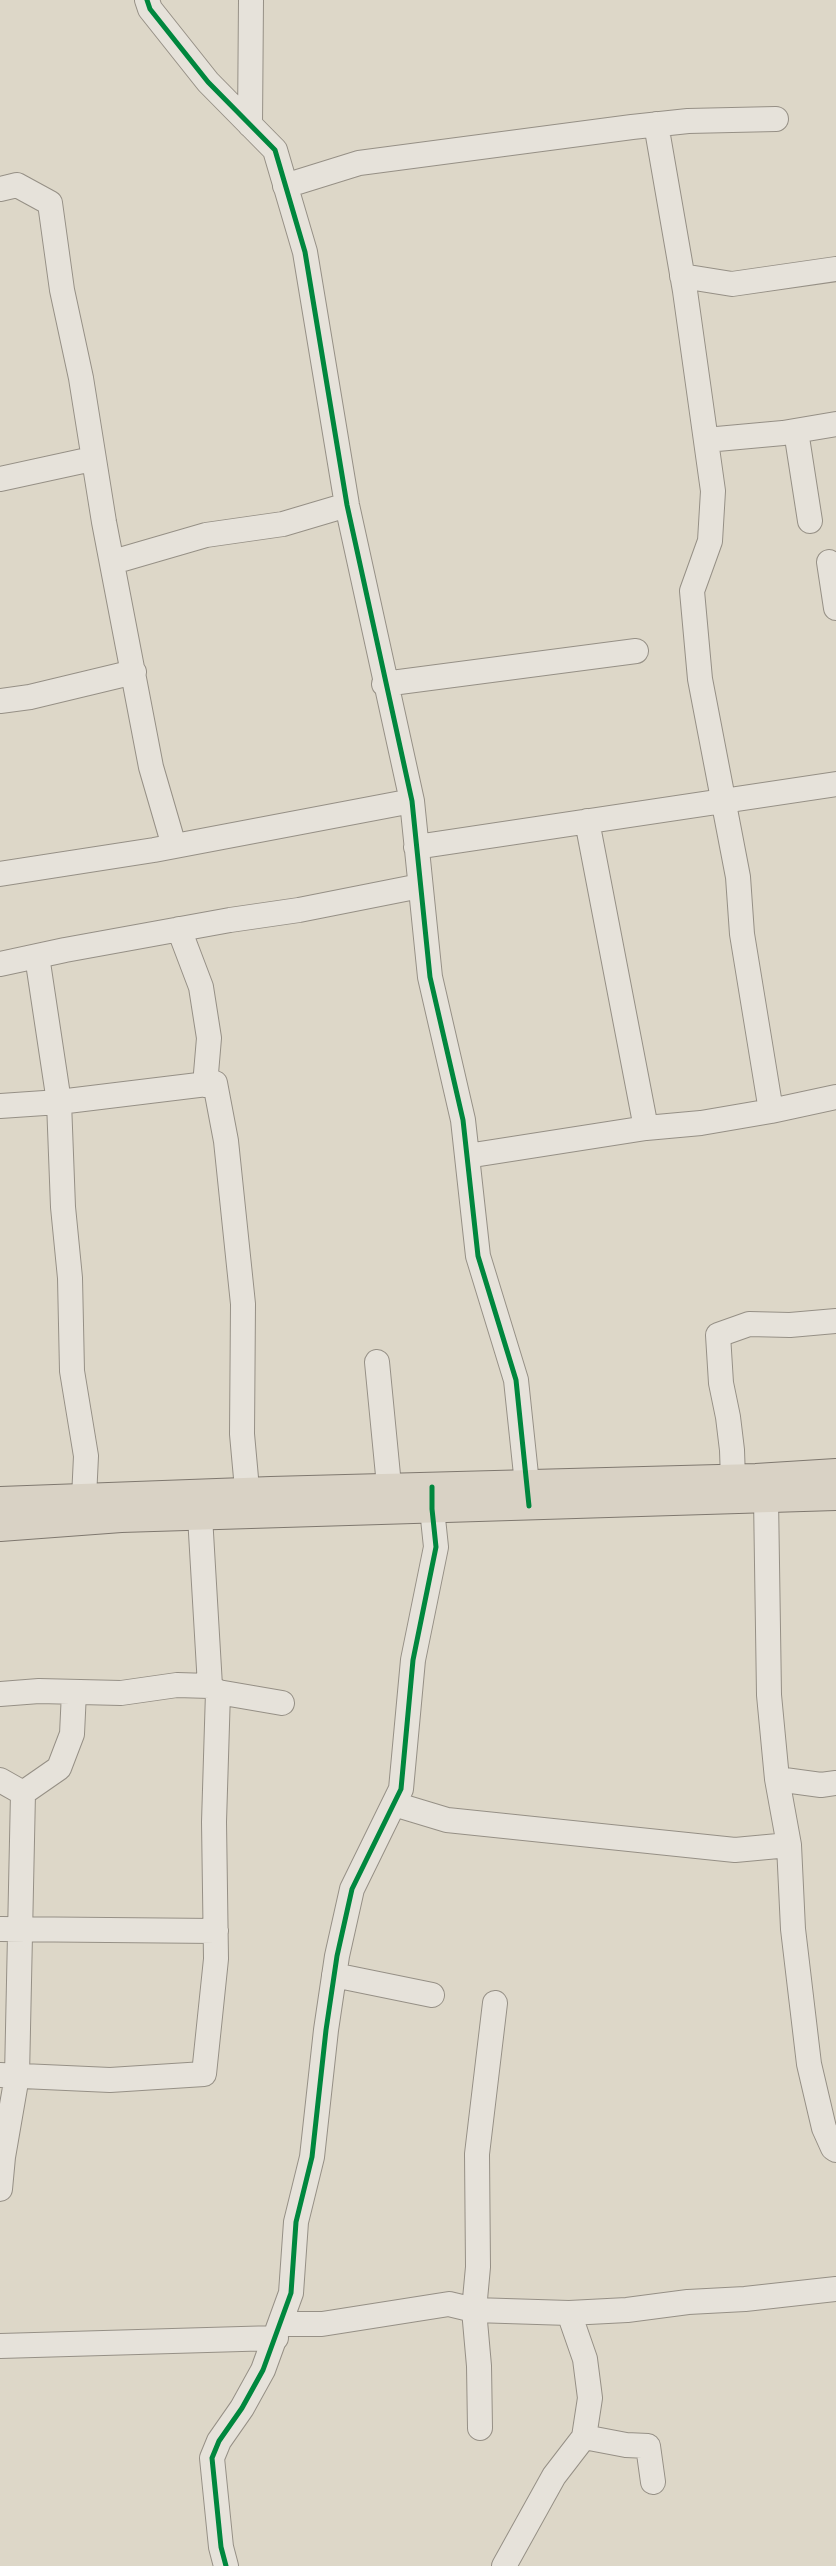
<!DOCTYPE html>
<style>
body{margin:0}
canvas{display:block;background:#ddd7c8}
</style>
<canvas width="836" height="2566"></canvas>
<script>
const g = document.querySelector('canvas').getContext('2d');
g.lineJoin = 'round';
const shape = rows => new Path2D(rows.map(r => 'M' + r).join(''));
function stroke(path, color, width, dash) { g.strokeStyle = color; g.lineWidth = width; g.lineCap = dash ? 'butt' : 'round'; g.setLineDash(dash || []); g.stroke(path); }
const street = shape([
 [147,0,150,9,208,82,275,150,305,252,347,505,412,801,430,977,463,1120,478,1256,516,1380,529,1503],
 [656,124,685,291,713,491,710,541,692,591,700,679,738,877,742,934,771,1111,836,1097],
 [250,125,251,0],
 [285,186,359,163,632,127,688,121,776,119],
 [0,189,17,185,50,203,62,290,81,378,104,522,151,767,174,846],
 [682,276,732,284,836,269],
 [796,431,810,521],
 [706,440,783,433,836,424],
 [0,479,92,459],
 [113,562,206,535,283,524,347,505],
 [829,562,836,608],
 [384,684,636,651],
 [0,701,30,697,134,672],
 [587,821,646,1128],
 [416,847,836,784],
 [0,874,154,850,412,801],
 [179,929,201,987,209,1038,205,1085],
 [37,956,59,1102,63,1207,70,1278,72,1371,86,1456,84,1498],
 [0,964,65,950,230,920,299,910,420,886],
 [0,1106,59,1102,215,1083,226,1141,243,1304,242,1434,249,1511],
 [467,1156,646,1128,701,1123,771,1111],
 [377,1362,391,1506],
 [733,1479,732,1450,728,1417,721,1383,718,1335,749,1324,790,1325,836,1321],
 [766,1498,769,1695,777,1779,789,1845],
 [218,1692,282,1703],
 [0,1694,39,1691,121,1693,177,1685,210,1686],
 [777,1779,821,1785,836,1783],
 [0,1780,23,1793,17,2076,3,2157,0,2189],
 [23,1793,59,1768,72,1734,74,1692],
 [394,1804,447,1820,735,1850,789,1845,793,1929,809,2064,824,2128,833,2148,836,2150],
 [0,1929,216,1931],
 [334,1975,432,1995],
 [0,2075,110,2080,204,2074,216,1959,214,1822,218,1692,210,1686,200,1516],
 [281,2324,322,2324,449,2304,474,2310,569,2313,627,2310,688,2302,745,2299,836,2289],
 [0,2346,276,2338],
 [480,2428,479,2366,474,2310,478,2267,477,2154,495,2003],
 [584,2437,626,2445,648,2446,653,2482],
 [226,2566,221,2547,212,2458,219,2441,242,2408,263,2370,291,2293,296,2222,312,2157,326,2030,337,1956,352,1889,401,1789,413,1660,436,1547,432,1509,432,1491],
 [504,2566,554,2476,584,2437,590,2398,585,2359,569,2313]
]);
const highway = shape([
 [0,1501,271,1491,756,1478,836,1473],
 [0,1527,121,1518,836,1496]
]);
const cycleway = shape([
 [147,0,150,9,208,82,275,150,305,252,347,505,412,801,430,977,463,1120,478,1256,516,1380,529,1506],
 [226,2566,221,2547,212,2458,219,2441,242,2408,263,2370,291,2293,296,2222,312,2157,326,2030,337,1956,352,1889,401,1789,413,1660,436,1547,432,1509,432,1487]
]);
stroke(street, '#969086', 26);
stroke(highway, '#7f786f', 30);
stroke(street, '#e6e2da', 24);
stroke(highway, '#d9d2c5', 28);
stroke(cycleway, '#00873e', 5);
</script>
